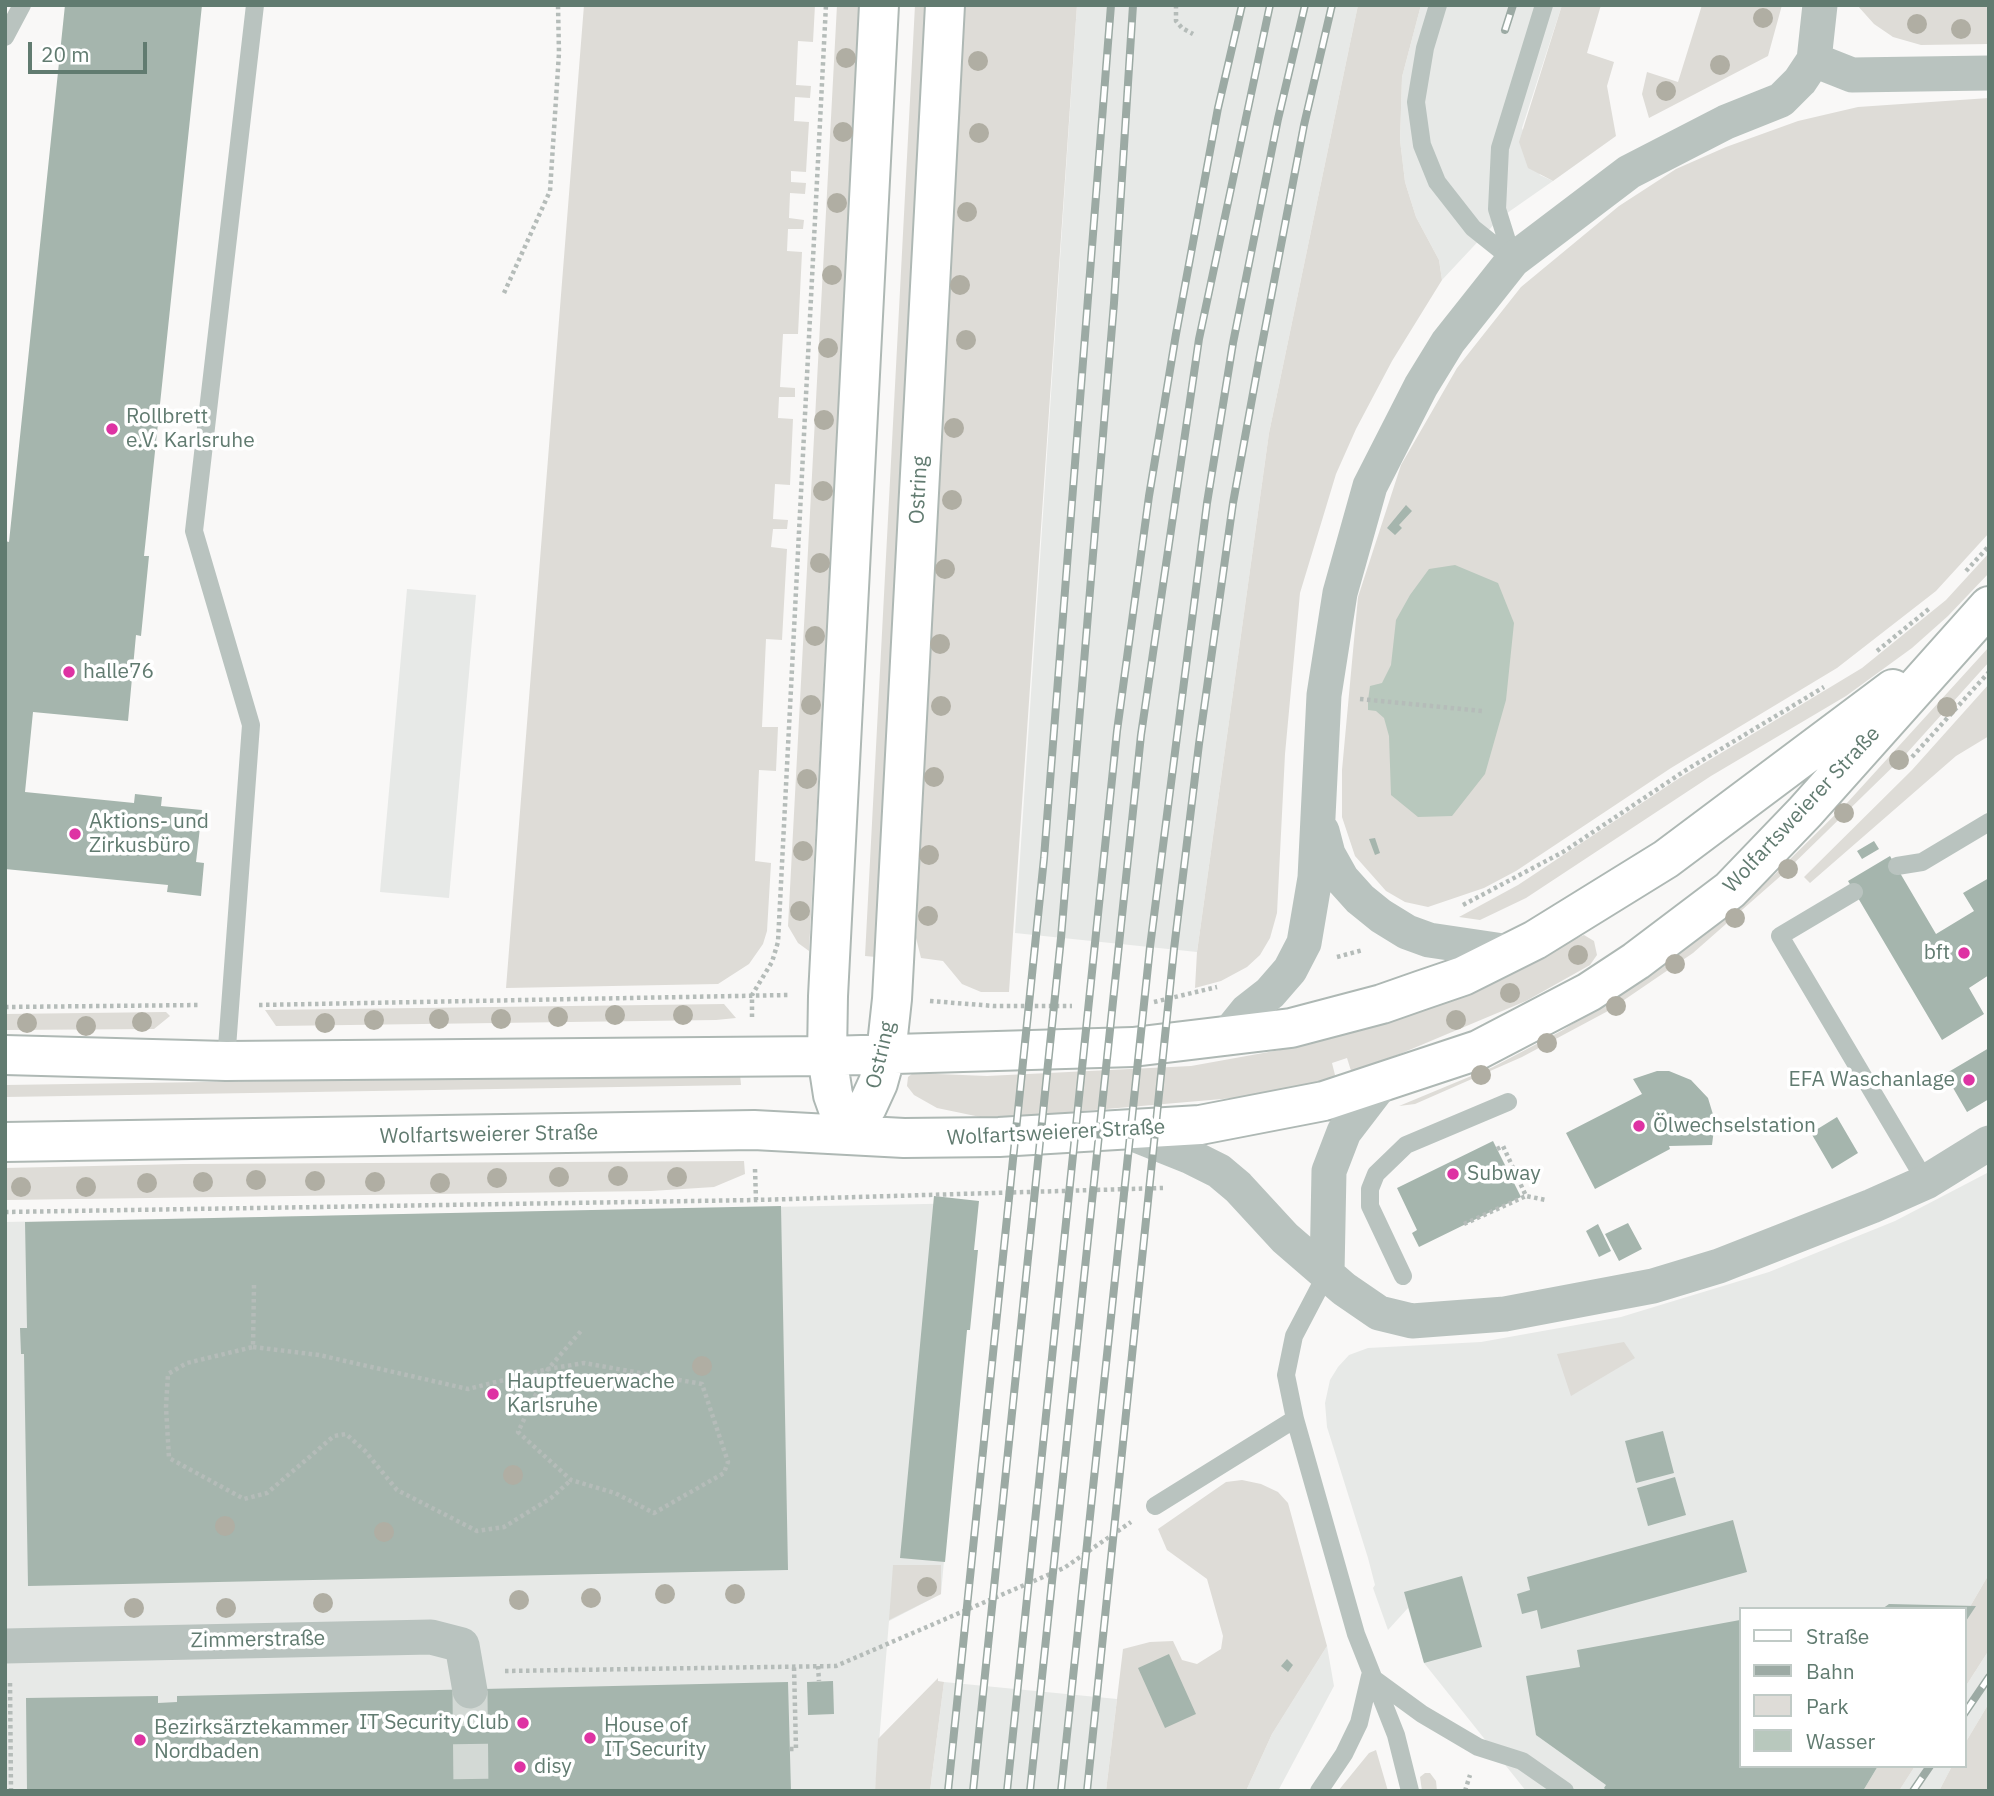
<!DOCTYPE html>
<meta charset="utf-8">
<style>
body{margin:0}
#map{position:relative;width:1994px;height:1796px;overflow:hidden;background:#f9f8f7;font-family:"IBM Plex Sans",sans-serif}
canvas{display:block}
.frame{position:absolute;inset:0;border:7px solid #617b70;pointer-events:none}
.legend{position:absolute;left:1739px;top:1607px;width:228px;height:161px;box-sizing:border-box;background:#fff;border:2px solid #c0cac6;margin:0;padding:9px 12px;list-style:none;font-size:21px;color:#617b70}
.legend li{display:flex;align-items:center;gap:14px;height:35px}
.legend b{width:35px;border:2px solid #c0cac6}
.scale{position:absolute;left:28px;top:42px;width:119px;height:32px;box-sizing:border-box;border:4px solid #617b70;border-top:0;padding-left:9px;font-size:21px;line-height:24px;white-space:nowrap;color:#617b70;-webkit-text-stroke:5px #fff;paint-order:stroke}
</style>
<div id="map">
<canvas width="1994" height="1796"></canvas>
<div class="frame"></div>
<ul class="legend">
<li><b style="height:9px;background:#fff"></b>Straße</li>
<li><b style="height:9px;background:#9caaa4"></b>Bahn</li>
<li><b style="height:19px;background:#dedcd7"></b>Park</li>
<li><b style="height:19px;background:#b8c8bd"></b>Wasser</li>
</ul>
<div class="scale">20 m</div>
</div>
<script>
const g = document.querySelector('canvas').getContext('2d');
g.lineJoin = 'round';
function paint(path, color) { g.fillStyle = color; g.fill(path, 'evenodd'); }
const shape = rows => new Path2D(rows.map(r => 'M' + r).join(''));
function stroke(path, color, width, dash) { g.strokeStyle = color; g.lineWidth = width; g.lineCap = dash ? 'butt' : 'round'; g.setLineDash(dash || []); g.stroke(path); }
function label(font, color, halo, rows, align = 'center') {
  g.font = font + ' "IBM Plex Sans",sans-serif'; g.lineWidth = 7; g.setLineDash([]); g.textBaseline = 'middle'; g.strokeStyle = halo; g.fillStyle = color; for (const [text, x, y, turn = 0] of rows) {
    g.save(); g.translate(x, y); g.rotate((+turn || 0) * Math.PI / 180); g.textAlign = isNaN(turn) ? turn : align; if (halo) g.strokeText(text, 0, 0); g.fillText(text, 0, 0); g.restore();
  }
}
const built = shape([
 [1077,5,1358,5,1269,433,1197,952,1015,933],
 [1421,5,1562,5,1522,128,1540,175,1553,181,1500,218,1442,280,1439,260,1416,217,1405,182,1400,140,1402,77],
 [407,589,476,595,449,898,380,892],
 [1989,1172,1989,1574,1964,1617,1964,1609,1740,1609,1740,1766,1863,1791,1526,1791,1424,1663,1408,1608,1388,1630,1373,1588,1375,1585,1368,1558,1327,1427,1325,1403,1330,1380,1338,1367,1349,1355,1368,1348,1481,1342,1621,1317,1769,1272,1895,1221],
 [976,1203,941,1594,889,1621,875,1791,5,1791,5,1222],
 [1327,1646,1334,1686,1278,1791,1246,1791,1272,1734],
 [1989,1650,1989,1703,1964,1745,1964,1689],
 [944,1682,1117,1699,1106,1791,930,1791],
 [1915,1766,1952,1766,1939,1791,1899,1791]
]);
const green = shape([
 [584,5,815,5,813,42,798,41,796,85,811,86,810,98,795,97,794,121,809,122,806,172,791,171,791,182,806,183,805,194,790,193,789,218,804,220,803,229,788,229,787,251,802,252,798,334,783,334,780,387,795,388,795,397,779,397,778,418,793,419,790,485,775,484,773,519,788,520,787,529,773,529,771,547,787,549,782,640,766,639,762,727,778,727,776,771,759,770,755,861,771,863,767,931,763,944,749,964,718,984,506,988],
 [837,5,860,5,809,951,798,943,788,926],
 [915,5,926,5,876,957,865,956],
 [963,5,1077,5,1009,992,981,992,962,984,943,961,921,958,916,938],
 [1358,5,1421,5,1402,77,1400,140,1405,182,1416,217,1439,260,1442,280,1392,361,1356,429,1336,474,1300,593,1285,754,1277,913,1270,938,1260,955,1247,967,1221,981,1195,988,1197,952,1269,433],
 [1562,5,1601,5,1587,53,1614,62,1607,86,1616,136,1553,181,1528,168,1519,142],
 [1702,5,1782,5,1768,56,1649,118,1642,94,1647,72,1678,82],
 [1857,5,1989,5,1989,44,1921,45,1893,37,1874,24],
 [1989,98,1989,533,1936,591,1837,668,1671,768,1516,871,1484,888,1428,907,1405,902,1386,891,1355,856,1342,817,1342,770,1358,597,1401,465,1457,368,1521,287,1619,206,1676,169,1726,147,1798,121,1858,107],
 [1989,553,1989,573,1948,616,1912,648,1846,696,1711,776,1526,898,1480,920,1459,917,1518,885,1678,779,1862,668,1946,600],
 [1989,647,1989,662,1906,754,1784,873,1693,953,1608,1011,1522,1057,1415,1104,1399,1106,1493,1067,1563,1030,1637,983,1709,930,1775,874,1847,803],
 [1989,684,1989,736,1956,756,1810,883,1804,877,1912,770],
 [1584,935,1594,941,1597,955,1590,965,1526,1001,1352,1074,1347,1058,1332,1063,1336,1079,1257,1096,990,1119,937,1108,914,1095,907,1086,908,1077,913,1073,987,1076,1191,1066,1302,1046,1380,1024],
 [724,1004,736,1018,716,1020,276,1026,265,1010],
 [166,1012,170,1016,154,1029,5,1030,5,1014],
 [740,1074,741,1085,5,1097,5,1085],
 [744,1161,745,1174,714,1187,651,1191,5,1200,5,1168,183,1164],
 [1624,1342,1635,1358,1571,1396,1557,1354],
 [1242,1480,1261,1484,1278,1492,1288,1503,1327,1646,1272,1734,1246,1791,1106,1791,1123,1649,1150,1642,1173,1641,1182,1660,1197,1664,1221,1649,1223,1636,1207,1579,1167,1550,1158,1529,1226,1482],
 [893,1565,941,1565,941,1594,889,1620],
 [1989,1574,1989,1650,1964,1689,1964,1617],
 [938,1678,938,1681,944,1682,930,1791,875,1791,878,1739],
 [1989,1703,1989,1791,1939,1791,1952,1766,1964,1766,1964,1745],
 [1376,1750,1388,1791,1338,1791,1369,1753],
 [1878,1766,1915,1766,1899,1791,1863,1791],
 [1425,1773,1430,1773,1436,1781,1437,1791,1422,1791,1420,1777]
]);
const water = shape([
 [1455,565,1498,583,1514,623,1506,700,1485,774,1452,816,1418,817,1391,795,1389,736,1384,718,1376,711,1368,710,1368,700,1370,686,1382,683,1391,665,1396,620,1410,595,1429,569]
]);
const building = shape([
 [65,5,202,5,144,556,149,556,141,636,136,635,128,721,33,712,25,792,134,803,135,794,162,797,161,806,202,810,196,862,204,863,201,896,167,892,168,885,5,869,5,541,9,542],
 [1406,505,1412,511,1399,525,1402,528,1395,535,1387,528],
 [1375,838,1380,853,1375,855,1369,839],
 [1874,841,1879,849,1862,859,1857,851],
 [1890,856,1936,934,1974,911,1963,893,1989,878,1989,975,1969,988,1984,1014,1942,1040,1848,881],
 [1989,1048,1989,1099,1967,1112,1945,1074],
 [1657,1071,1669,1071,1691,1080,1708,1098,1715,1121,1712,1145,1669,1146,1670,1149,1595,1189,1566,1133,1642,1094,1633,1079],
 [1837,1117,1858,1153,1832,1169,1811,1133],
 [1493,1141,1521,1197,1419,1247,1412,1233,1417,1230,1397,1188],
 [934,1196,979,1201,974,1250,978,1250,970,1330,967,1330,945,1562,900,1558],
 [781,1206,788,1570,28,1586,24,1354,21,1354,20,1328,27,1328,25,1222],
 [1628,1223,1642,1249,1619,1261,1605,1234],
 [1598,1224,1611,1251,1599,1257,1586,1231],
 [1663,1431,1674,1473,1636,1483,1625,1441],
 [1675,1477,1686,1515,1648,1526,1637,1488],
 [1733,1520,1747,1572,1541,1629,1537,1610,1522,1614,1517,1594,1530,1590,1527,1577],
 [1462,1576,1482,1647,1424,1663,1404,1592],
 [1889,1604,1976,1606,1964,1624,1964,1609,1882,1609],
 [1740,1620,1740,1766,1878,1766,1863,1791,1607,1791,1604,1788,1606,1785,1536,1735,1526,1676,1580,1667,1577,1650],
 [1169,1654,1196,1714,1165,1728,1138,1668],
 [1287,1659,1293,1665,1288,1672,1281,1666],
 [833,1681,834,1714,808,1715,807,1682],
 [788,1682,791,1791,27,1791,26,1698,158,1696,158,1703,177,1702,177,1696]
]);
const streetTunnel = shape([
 [470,1691,471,1791]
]);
const path = shape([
 [1176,5,1176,21,1182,28,1193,34],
 [504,293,550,191,559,53,558,5],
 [1966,571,1989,546],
 [1877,651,1930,608],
 [1360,699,1482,711],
 [1912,757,1989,672],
 [1463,905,1563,852,1686,770,1824,687],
 [1337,957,1363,950],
 [930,1001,994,1006,1072,1006],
 [1154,1002,1217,987],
 [259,1005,789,995],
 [5,1007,201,1005],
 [752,1017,752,995,772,962,778,942,826,5],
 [1497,1149,1503,1146,1526,1196,1546,1200],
 [755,1169,756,1200],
 [5,1212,756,1200,1163,1188],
 [1464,1224,1526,1196],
 [254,1285,253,1347,187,1363,168,1374,166,1407,169,1458,244,1499,267,1493,334,1436,346,1434,365,1451,397,1490,477,1531,504,1527,551,1498,571,1480],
 [253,1347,319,1355,468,1389,548,1369,584,1363,702,1384,728,1462,724,1473,654,1513,615,1493,571,1480,518,1432,548,1369,581,1331],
 [818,1666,819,1681],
 [505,1671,836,1666,1064,1568,1131,1522],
 [10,1683,11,1791],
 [790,1749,796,1749,794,1667],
 [1465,1791,1470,1775]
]);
const lane = shape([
 [1438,5,1425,48,1416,102,1422,145,1437,182,1473,228,1513,260],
 [5,37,22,5],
 [1513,260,1497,209,1500,148,1544,5],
 [1897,866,1922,862,1989,822],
 [1854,892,1780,936,1926,1182],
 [226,1061,251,725,194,531,255,5],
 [1327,1273,1294,1336,1286,1375,1295,1419,1356,1634,1396,1735,1410,1791],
 [1403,1276,1370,1206,1370,1189,1376,1174,1406,1145,1508,1102],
 [1155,1506,1295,1419],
 [1370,1676,1422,1714,1478,1747,1522,1761,1565,1791],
 [1319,1791,1344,1754,1359,1723,1370,1676]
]);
const street = shape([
 [1814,60,1852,75,1989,73],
 [1322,831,1328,854,1342,879,1360,899,1381,916,1407,932,1429,940,1510,952],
 [1226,1037,1247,1011,1270,993,1290,970,1304,943,1315,878,1324,695,1340,593,1370,486,1421,386,1448,342,1513,260,1629,172,1726,122,1781,100,1800,81,1814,60,1820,5],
 [1126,1131,1191,1157,1219,1171,1238,1187,1285,1238,1344,1289,1379,1313,1412,1321,1505,1314,1653,1286,1719,1266,1872,1206,1926,1182,1989,1143],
 [1327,1273,1329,1171,1344,1132,1380,1085],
 [5,1646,431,1637,462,1645,470,1691]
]);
const primary = shape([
 [5,1055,226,1061,827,1056,1133,1047,1291,1028,1382,1004,1422,990,1463,976,1535,940,1666,859,1893,689],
 [847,1134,867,1107,878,1083,886,1054,892,999,945,5],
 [847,1134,833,1095,827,1056,828,996,879,5],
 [5,1142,754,1130,904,1138,999,1137,1200,1125,1324,1101,1478,1050,1589,992,1636,961,1730,890,1805,812,1989,606]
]);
const rail = shape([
 [1505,30,1513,5],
 [1964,1714,1989,1677],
 [948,1791,1044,858,1111,5],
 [973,1791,1061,938,1114,303,1133,5],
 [1007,1791,1117,731,1149,496,1176,334,1218,108,1242,5],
 [1030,1791,1141,735,1199,339,1270,5],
 [1061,1791,1150,947,1207,503,1233,343,1278,119,1305,5],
 [1087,1791,1174,949,1199,744,1233,503,1260,355,1304,125,1332,5],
 [1913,1791,1930,1766]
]);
const trees = [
 [1763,18],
 [1917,24],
 [1961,29],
 [846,58],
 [978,61],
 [1720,65],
 [1666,91],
 [843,132],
 [979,133],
 [837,203],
 [967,212],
 [832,275],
 [960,285],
 [966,340],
 [828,348],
 [824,420],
 [954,428],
 [823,491],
 [952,500],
 [820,563],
 [945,569],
 [815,636],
 [940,644],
 [811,705],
 [941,706],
 [1947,707],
 [1899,760],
 [934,777],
 [807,779],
 [1844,813],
 [803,851],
 [929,855],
 [1788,869],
 [800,911],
 [928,916],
 [1735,918],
 [1578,955],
 [1675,964],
 [1510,993],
 [1616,1006],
 [615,1015],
 [683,1015],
 [558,1017],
 [439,1019],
 [501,1019],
 [374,1020],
 [1456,1020],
 [142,1022],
 [27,1023],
 [325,1023],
 [86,1026],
 [1547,1043],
 [1481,1075],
 [618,1176],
 [559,1177],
 [677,1177],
 [497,1178],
 [256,1180],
 [315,1181],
 [203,1182],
 [375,1182],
 [147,1183],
 [440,1183],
 [21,1187],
 [86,1187],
 [702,1366],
 [513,1475],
 [225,1526],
 [384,1532],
 [927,1587],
 [665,1594],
 [735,1594],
 [591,1598],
 [519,1600],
 [323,1603],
 [134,1608],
 [226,1608]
];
const markers = [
 [112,429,7,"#de33a3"],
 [69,672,7,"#de33a3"],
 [75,834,7,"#de33a3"],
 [1964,953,7,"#de33a3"],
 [1969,1080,7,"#de33a3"],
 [1639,1126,7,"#de33a3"],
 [1453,1174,7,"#de33a3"],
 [493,1394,7,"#de33a3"],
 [523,1723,7,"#de33a3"],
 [590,1738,7,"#de33a3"],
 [140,1740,7,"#de33a3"],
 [520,1767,7,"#de33a3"]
];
const poiNames = [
 ["Rollbrett",126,417],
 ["e.V. Karlsruhe",126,441],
 ["halle76",83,672],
 ["Aktions- und",89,822],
 ["Zirkusbüro",89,846],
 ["bft",1950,953,"right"],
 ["EFA Waschanlage",1955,1080,"right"],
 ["Ölwechselstation",1653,1126],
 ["Subway",1467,1174],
 ["Hauptfeuerwache",507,1382],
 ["Karlsruhe",507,1406],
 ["IT Security Club",509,1723,"right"],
 ["House of",604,1726],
 ["IT Security",604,1750],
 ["Bezirksärztekammer",154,1728],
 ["Nordbaden",154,1752],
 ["disy",534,1767]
];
const streetNames = [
 ["Ostring",919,490,-87],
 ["Wolfartsweierer Straße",1802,810,-47],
 ["Ostring",881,1055,-77],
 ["Wolfartsweierer Straße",1056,1133,-3],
 ["Wolfartsweierer Straße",489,1135,-1],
 ["Zimmerstraße",258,1640,-1]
];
paint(built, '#e7e9e7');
paint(green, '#dedcd7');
paint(water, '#b8c8bd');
paint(building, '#a5b5ad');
stroke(streetTunnel, '#d3d9d5', 35, [35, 18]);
stroke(primary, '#aeb8b4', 42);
stroke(path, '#b5bcb9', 4.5, [3.5, 3.5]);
stroke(lane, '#b9c3bf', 18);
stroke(street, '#b9c3bf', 35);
stroke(primary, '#fff', 38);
stroke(rail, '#9caaa4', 8);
stroke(rail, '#fff', 5, [16]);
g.fillStyle = '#b0aea3';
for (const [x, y] of trees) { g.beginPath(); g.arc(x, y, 10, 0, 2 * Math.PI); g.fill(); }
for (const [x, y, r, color] of markers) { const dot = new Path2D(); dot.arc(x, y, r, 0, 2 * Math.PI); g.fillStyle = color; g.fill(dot); stroke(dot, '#fff', 2.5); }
label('21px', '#617b70', '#fff', poiNames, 'left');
label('21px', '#617b70', '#fff', streetNames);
</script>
